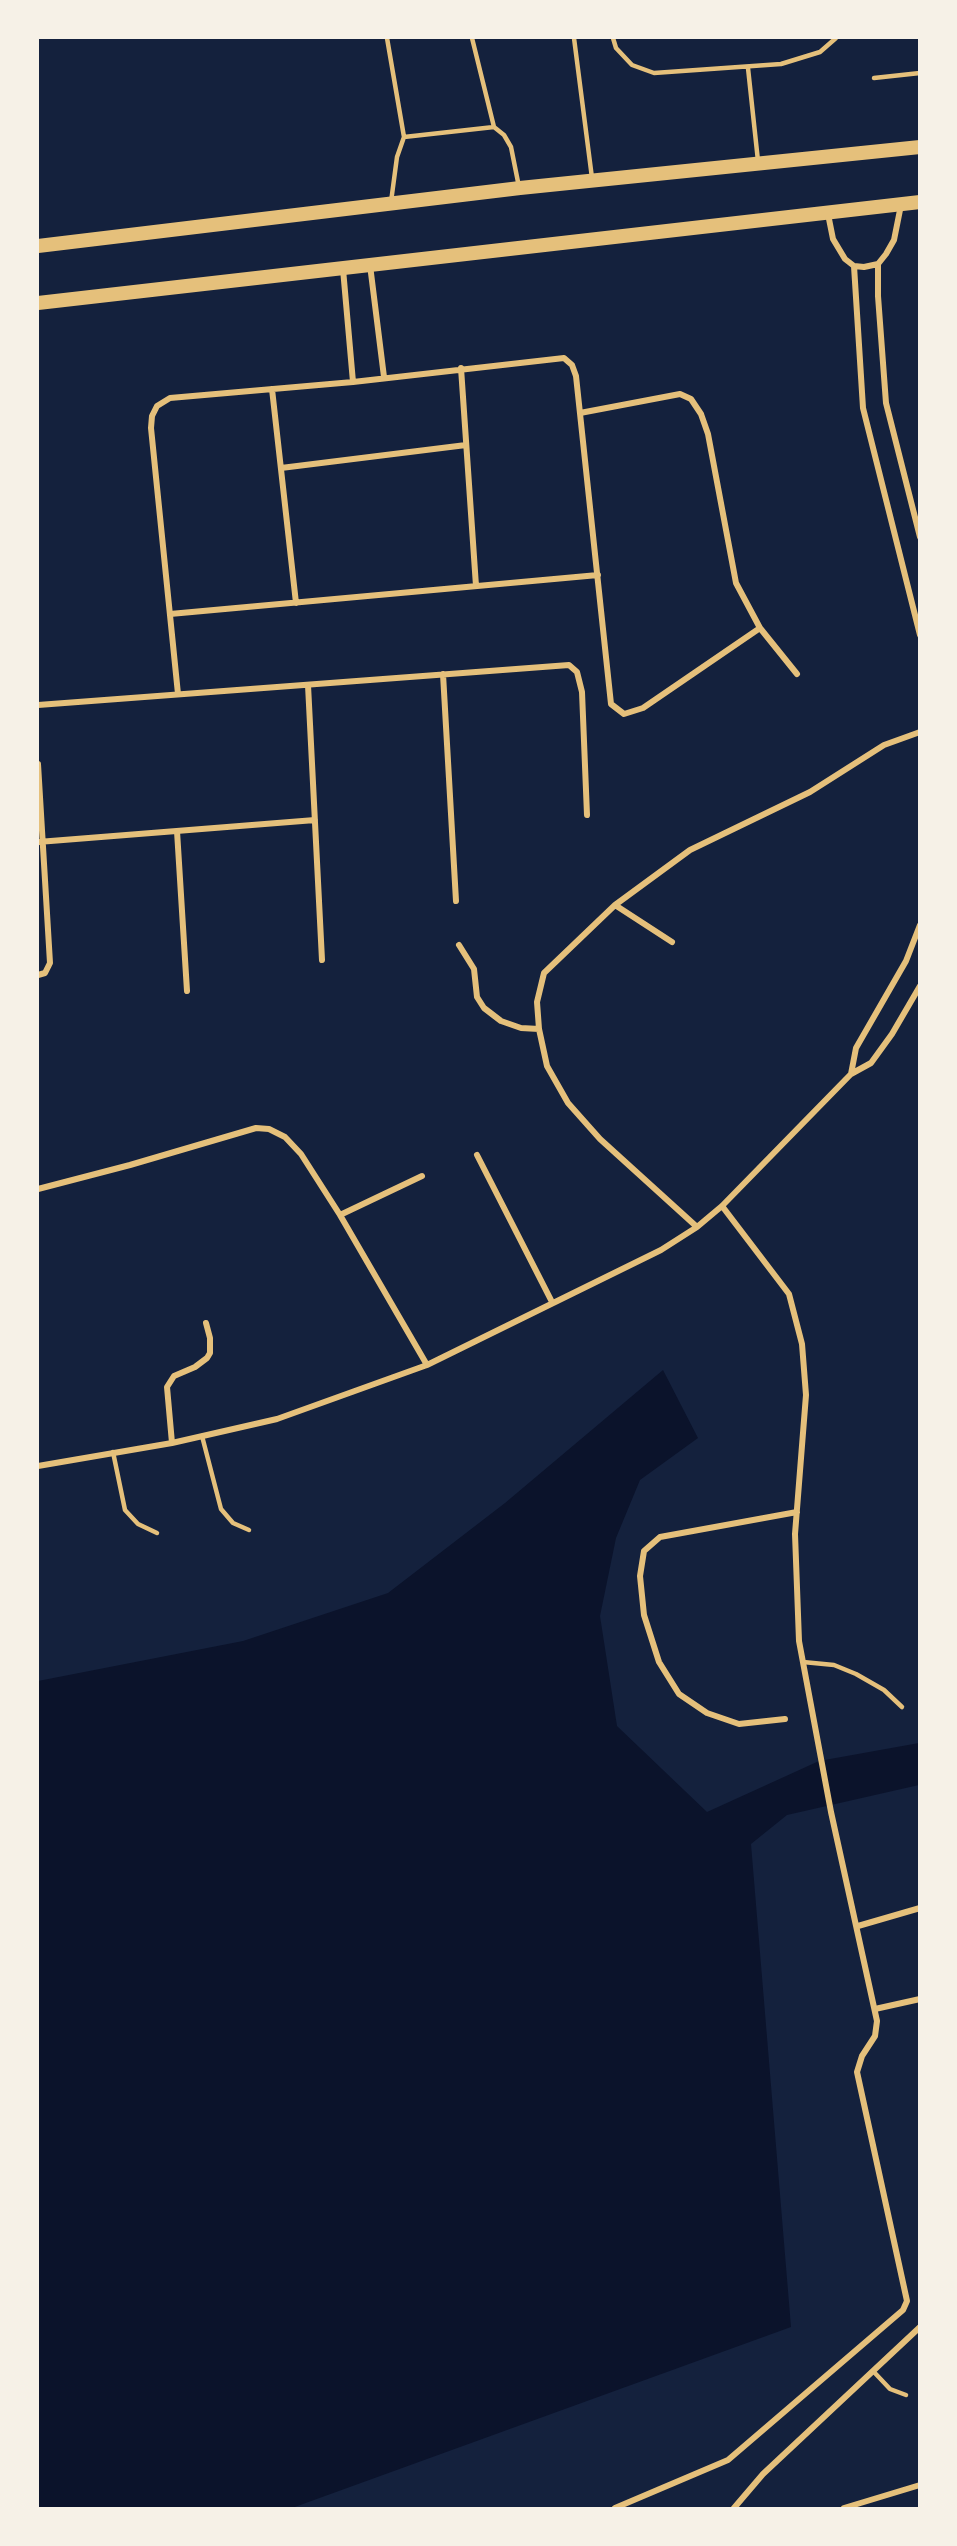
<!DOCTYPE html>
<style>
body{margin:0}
#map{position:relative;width:957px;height:2546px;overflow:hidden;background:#14213d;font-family:"Space Grotesk",sans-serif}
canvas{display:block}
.frame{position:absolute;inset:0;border:39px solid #f6f1e7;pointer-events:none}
</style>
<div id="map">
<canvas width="957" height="2546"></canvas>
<div class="frame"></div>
</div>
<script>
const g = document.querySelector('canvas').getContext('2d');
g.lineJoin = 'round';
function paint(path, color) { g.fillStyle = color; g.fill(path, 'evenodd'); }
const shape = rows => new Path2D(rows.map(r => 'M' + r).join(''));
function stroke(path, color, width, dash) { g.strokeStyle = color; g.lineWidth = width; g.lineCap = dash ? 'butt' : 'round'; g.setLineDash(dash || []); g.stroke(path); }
const water = shape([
 [663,1370,698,1438,640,1480,616,1538,600,1616,617,1726,707,1812,819,1761,919,1743,919,1785,787,1815,751,1844,791,2327,292,2508,38,2508,38,1681,243,1641,388,1593,505,1503]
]);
const service = shape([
 [387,38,404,137],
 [472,38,494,127,504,135,511,147,519,187],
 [574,38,592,178],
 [613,38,616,48,632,65,654,73,781,64,820,52,836,38],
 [748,68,758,161],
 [874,78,920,73],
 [391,202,397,157,404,137,494,127],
 [202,1436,221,1509,233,1523,249,1530],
 [113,1452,125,1510,138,1524,157,1533],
 [803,1662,834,1665,856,1674,884,1690,902,1707],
 [873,2371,890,2389,906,2395]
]);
const minor = shape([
 [828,214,833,239,845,259,854,266,864,267,878,264,886,254,894,240,901,205],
 [878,264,878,296,886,403,920,537],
 [370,265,384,377],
 [854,266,863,408,920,635],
 [343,269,353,382],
 [461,368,476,586],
 [272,389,296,603],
 [580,413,680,394,691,399,701,414,708,434,736,583,760,628,797,674],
 [281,468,466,445],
 [170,614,598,575],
 [443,674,456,901],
 [308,685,322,960],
 [178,694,151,428,152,416,157,406,170,398,353,382,564,358,572,365,576,376,611,704,624,714,643,708,760,628],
 [38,705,569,665,577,672,582,692,587,815],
 [38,764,50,963,45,973,38,975],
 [177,831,187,991],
 [38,842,315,820],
 [615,905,672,942],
 [459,945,474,969,477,997,484,1008,501,1021,521,1028,539,1029],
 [851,1074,856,1048,906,961,920,925],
 [477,1155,552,1302],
 [38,1189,130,1165,256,1128,269,1129,285,1137,301,1154,340,1215,427,1365],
 [340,1215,422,1176],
 [697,1227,600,1139,568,1103,547,1066,539,1029,537,1002,544,973,615,905,690,850,810,792,884,745,920,732],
 [172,1443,167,1387,174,1376,195,1367,207,1358,210,1353,210,1338,206,1323],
 [38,1466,172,1443,277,1419,427,1365,661,1250,697,1227,722,1206,851,1074,871,1063,892,1034,920,986],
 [785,1719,739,1724,707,1713,679,1694,659,1662,644,1615,640,1576,644,1551,660,1537,797,1512],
 [858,1926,920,1908],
 [875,2009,920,1999],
 [615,2508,728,2460,903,2310,907,2301,857,2072,862,2056,875,2036,877,2021,831,1812,799,1641,795,1534,806,1395,802,1344,789,1294,722,1206],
 [734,2508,763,2474,920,2327],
 [844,2508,920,2485]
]);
const primary = shape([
 [38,246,520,188,920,147],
 [38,303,920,202]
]);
paint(water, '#0b132b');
stroke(service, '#e5c07b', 4.5);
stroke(minor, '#e5c07b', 6);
stroke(primary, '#e5c07b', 14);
</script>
